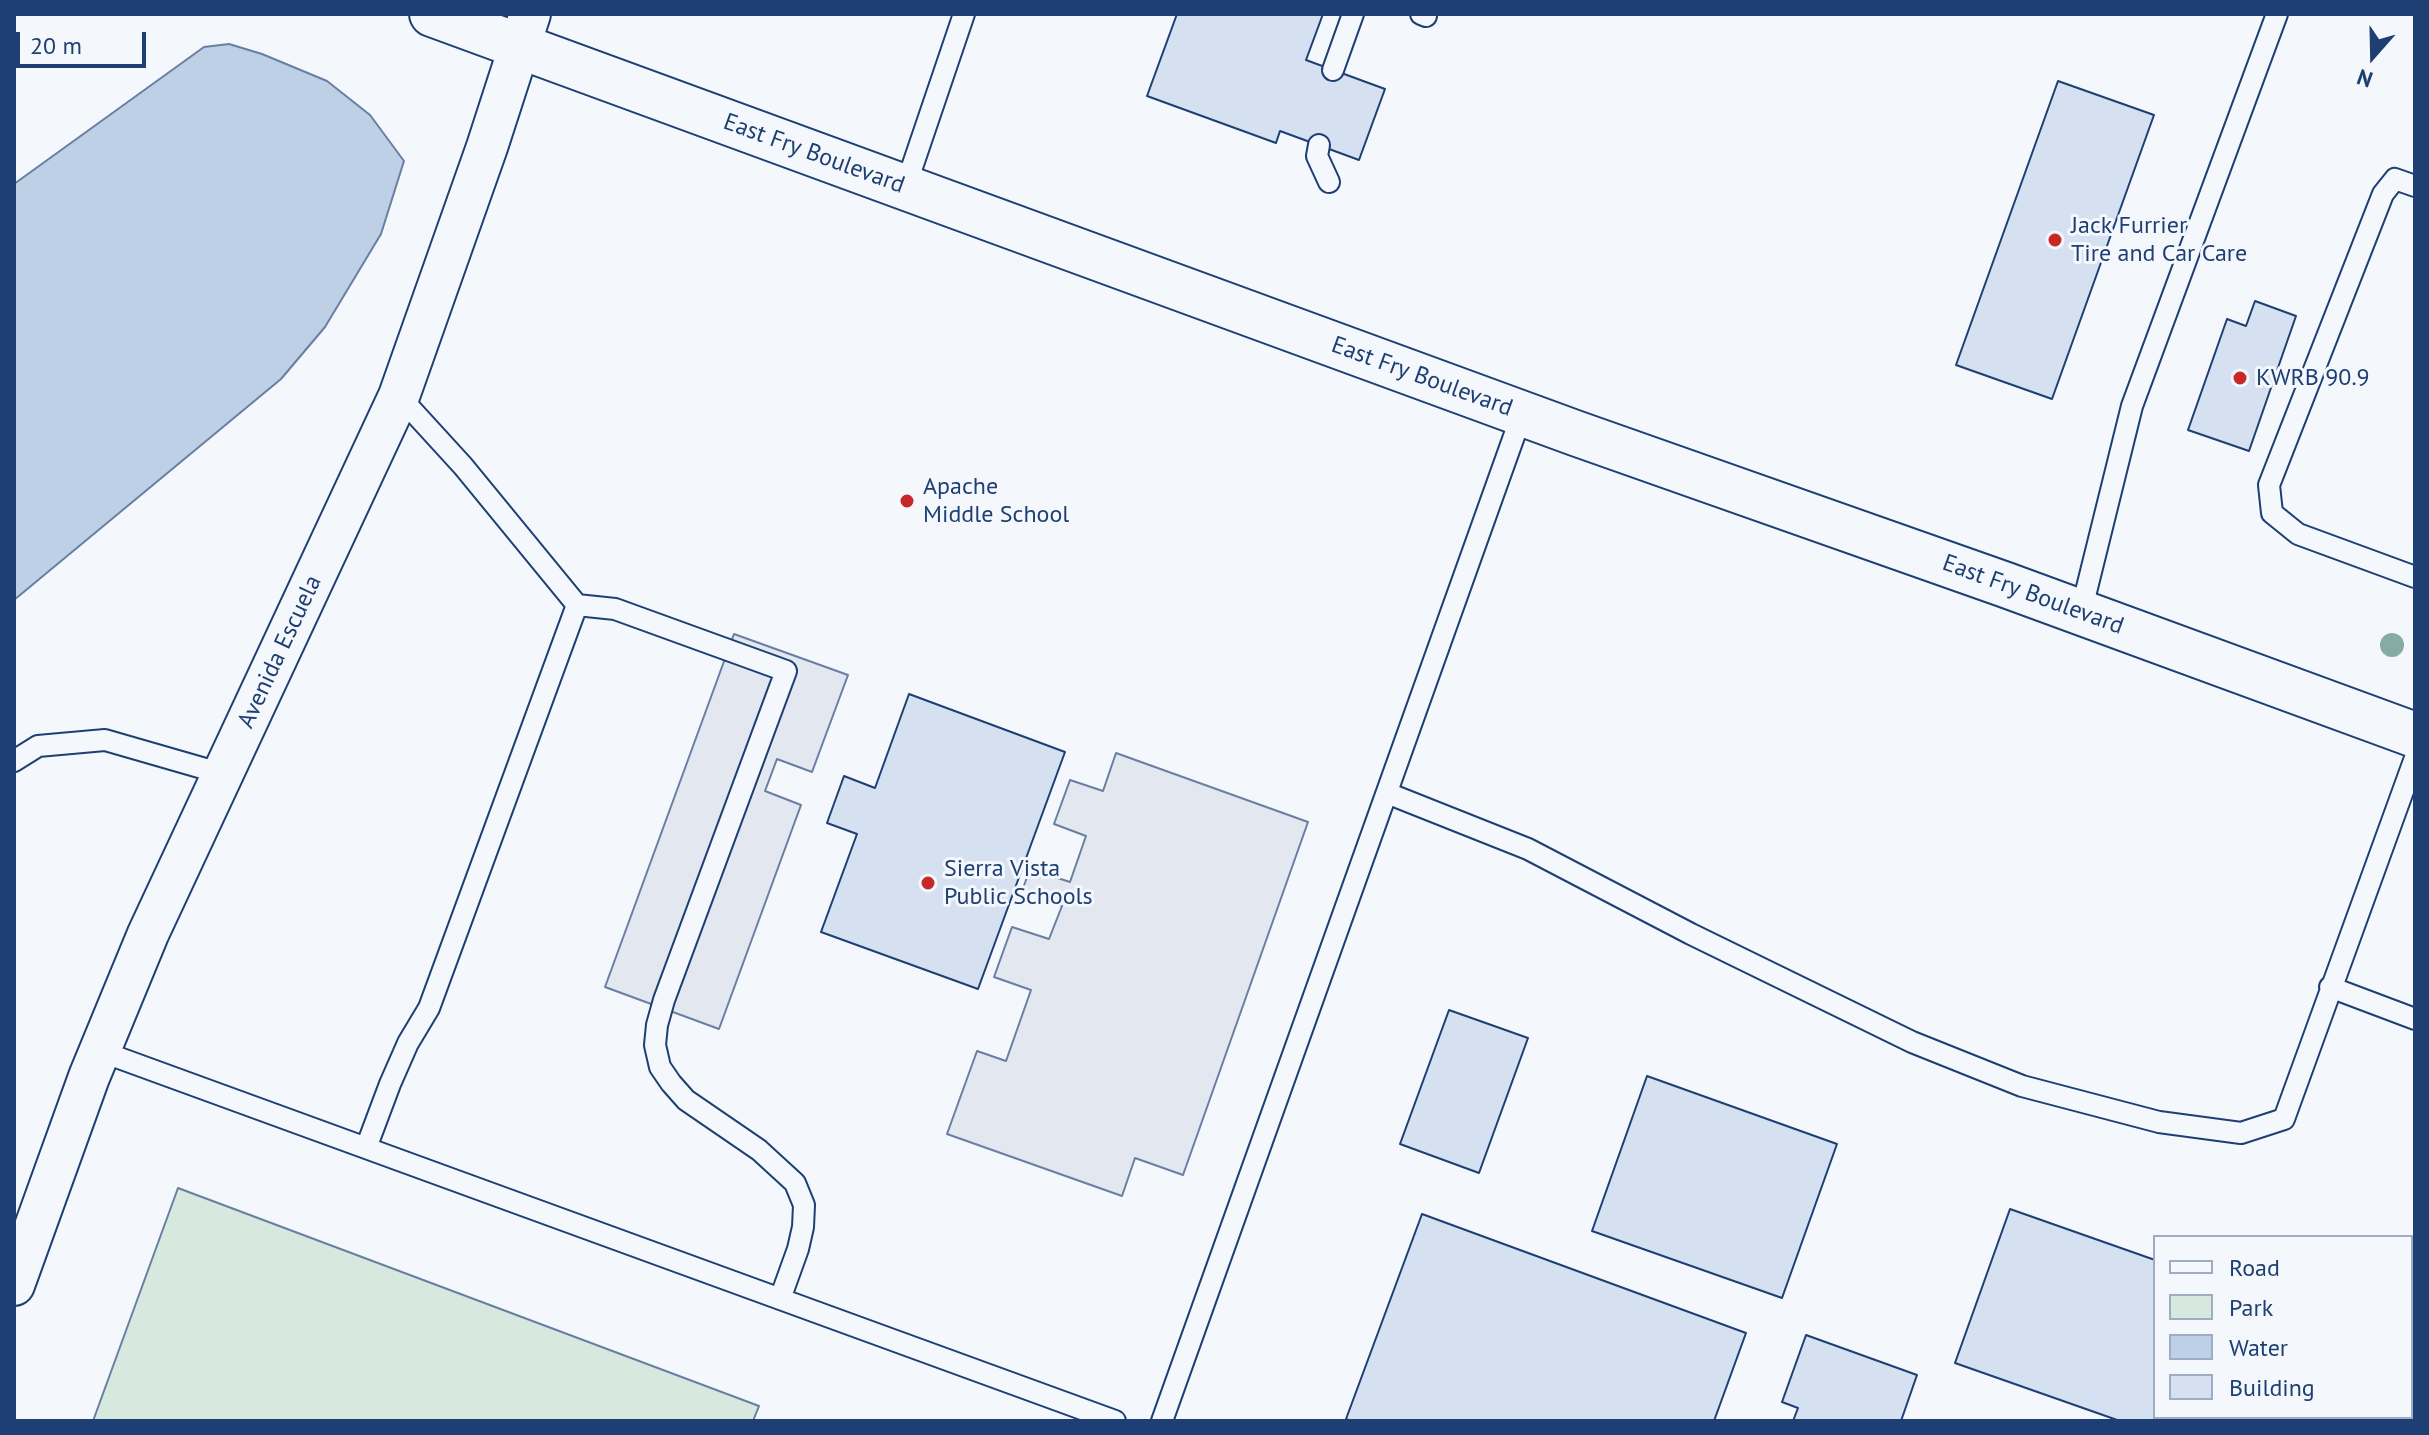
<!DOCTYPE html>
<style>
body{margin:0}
#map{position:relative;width:2429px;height:1435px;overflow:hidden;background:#f4f7fb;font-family:"PT Sans",sans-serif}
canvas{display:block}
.frame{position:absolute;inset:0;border:16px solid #1d3f73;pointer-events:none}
.legend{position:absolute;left:2153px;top:1235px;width:260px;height:184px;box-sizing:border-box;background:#f4f7fb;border:2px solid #9eadc5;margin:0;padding:10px 14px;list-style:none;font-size:24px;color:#1d3f73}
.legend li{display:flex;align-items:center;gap:16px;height:40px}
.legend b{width:40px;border:2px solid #9eadc5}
.north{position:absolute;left:2333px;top:16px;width:80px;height:80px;-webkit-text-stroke:6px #f4f7fb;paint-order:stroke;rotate:200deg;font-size:22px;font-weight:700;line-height:32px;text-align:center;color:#1d3f73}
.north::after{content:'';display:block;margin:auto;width:28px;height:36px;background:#1d3f73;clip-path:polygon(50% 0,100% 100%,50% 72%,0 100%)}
.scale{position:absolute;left:16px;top:32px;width:130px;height:36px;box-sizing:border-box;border:4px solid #1d3f73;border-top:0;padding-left:10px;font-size:24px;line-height:28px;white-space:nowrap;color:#1d3f73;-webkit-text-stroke:6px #f4f7fb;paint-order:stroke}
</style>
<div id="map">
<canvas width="2429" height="1435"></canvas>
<div class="frame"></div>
<ul class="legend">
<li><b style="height:10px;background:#f4f7fb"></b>Road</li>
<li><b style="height:22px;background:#d7e8df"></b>Park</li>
<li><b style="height:22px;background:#bed0e5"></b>Water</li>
<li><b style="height:22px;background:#d5e0f0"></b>Building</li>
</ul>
<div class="north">N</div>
<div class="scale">20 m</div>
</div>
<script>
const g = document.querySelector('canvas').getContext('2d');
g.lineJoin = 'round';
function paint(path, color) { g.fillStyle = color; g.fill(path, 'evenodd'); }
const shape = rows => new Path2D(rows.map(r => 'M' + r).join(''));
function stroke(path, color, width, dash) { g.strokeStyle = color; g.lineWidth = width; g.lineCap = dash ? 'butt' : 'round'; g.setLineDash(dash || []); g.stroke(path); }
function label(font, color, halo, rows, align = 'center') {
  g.font = font + ' "PT Sans",sans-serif'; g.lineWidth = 6; g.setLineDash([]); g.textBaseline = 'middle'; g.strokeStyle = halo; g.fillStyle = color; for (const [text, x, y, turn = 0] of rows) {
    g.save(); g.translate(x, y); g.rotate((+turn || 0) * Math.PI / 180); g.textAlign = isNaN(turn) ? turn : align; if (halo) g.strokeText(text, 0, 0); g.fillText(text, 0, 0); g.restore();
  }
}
const green = shape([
 [178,1188,759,1406,753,1421,93,1421,178,1188]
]);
const parking = shape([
 [734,634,848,675,812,772,777,759,765,791,801,805,719,1029,605,987,734,634],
 [1116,753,1308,822,1183,1175,1135,1158,1122,1196,947,1134,977,1051,1006,1061,1031,990,994,977,1012,927,1049,939,1062,906,1022,891,1030,869,1070,882,1086,836,1054,824,1070,780,1103,791,1116,753]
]);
const water = shape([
 [229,44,262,54,327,81,370,115,404,161,381,234,325,327,281,379,14,600,14,184,204,47,229,44]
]);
const building = shape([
 [1177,14,1323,14,1306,60,1385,89,1359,160,1280,131,1276,143,1147,96,1177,14],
 [2058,81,2154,115,2052,399,1956,365,2058,81],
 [2255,301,2296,316,2249,451,2188,430,2227,319,2246,326,2255,301],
 [909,694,1065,752,978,989,821,932,857,834,827,823,844,776,875,788,909,694],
 [1449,1010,1528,1038,1479,1173,1400,1144,1449,1010],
 [1647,1076,1837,1144,1782,1298,1592,1231,1647,1076],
 [2010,1209,2155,1260,2155,1421,2120,1421,1955,1363,2010,1209],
 [1422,1214,1746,1333,1714,1421,1351,1421,1346,1419,1422,1214],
 [1806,1335,1917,1375,1901,1421,1793,1421,1798,1408,1782,1402,1806,1335],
 [2180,1417,2334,1417,2332,1421,2178,1421,2180,1417]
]);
const service = shape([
 [1421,14,1426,16],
 [1333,70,1353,14],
 [1319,145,1317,156,1329,182],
 [2415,186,2395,179,2383,194,2269,485,2272,513,2298,534,2415,577],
 [905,188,964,14],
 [577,605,615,609,786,671,664,1000,657,1025,655,1045,660,1067,671,1083,686,1100,759,1150,795,1183,804,1205,803,1227,798,1249,780,1299],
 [2081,612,2132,406,2277,14],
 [14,761,38,746,105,740,223,774],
 [1387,793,1528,849,1691,934,1912,1042,2022,1086,2159,1122,2241,1133,2284,1119,2415,758],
 [2330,987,2415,1019],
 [100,1051,1115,1421],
 [366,1148,390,1084,408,1043,429,1008,577,605,463,466,399,396],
 [1162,1421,1522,414]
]);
const minor = shape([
 [14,1285,89,1077,148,934,399,396,487,147,530,14]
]);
const secondary = shape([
 [432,14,1575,433,2006,585,2415,735]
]);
const trees = [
 [2392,645]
];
const markers = [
 [2055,240,8,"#c62828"],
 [2240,378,8,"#c62828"],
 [907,501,8,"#c62828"],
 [928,883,8,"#c62828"]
];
const streetNames = [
 ["East Fry Boulevard",814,154,20],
 ["East Fry Boulevard",1422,377,20],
 ["East Fry Boulevard",2033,595,20],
 ["Avenida Escuela",280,652,-65]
];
const poiNames = [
 ["Jack Furrier",2071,226],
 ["Tire and Car Care",2071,254],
 ["KWRB 90.9",2256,378],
 ["Apache",923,487],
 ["Middle School",923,515],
 ["Sierra Vista",944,869],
 ["Public Schools",944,897]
];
paint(green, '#d7e8df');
stroke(green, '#687fa3', 2);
paint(parking, '#e3e8f0');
stroke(parking, '#687fa3', 2);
paint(water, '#bed0e5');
stroke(water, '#687fa3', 2);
paint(building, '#d5e0f0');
stroke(building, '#1d3f73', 2);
stroke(service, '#1d3f73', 24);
stroke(minor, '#1d3f73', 44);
stroke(secondary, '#1d3f73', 48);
stroke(service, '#f4f7fb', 20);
stroke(minor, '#f4f7fb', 40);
stroke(secondary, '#f4f7fb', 44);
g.fillStyle = '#86aba6';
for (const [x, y] of trees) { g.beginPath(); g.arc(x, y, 12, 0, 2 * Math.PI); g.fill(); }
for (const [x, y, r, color] of markers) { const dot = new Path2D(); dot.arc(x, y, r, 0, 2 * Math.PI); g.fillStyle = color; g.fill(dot); stroke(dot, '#f4f7fb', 3); }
label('24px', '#1d3f73', '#f4f7fb', streetNames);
label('24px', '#1d3f73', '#f4f7fb', poiNames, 'left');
</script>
